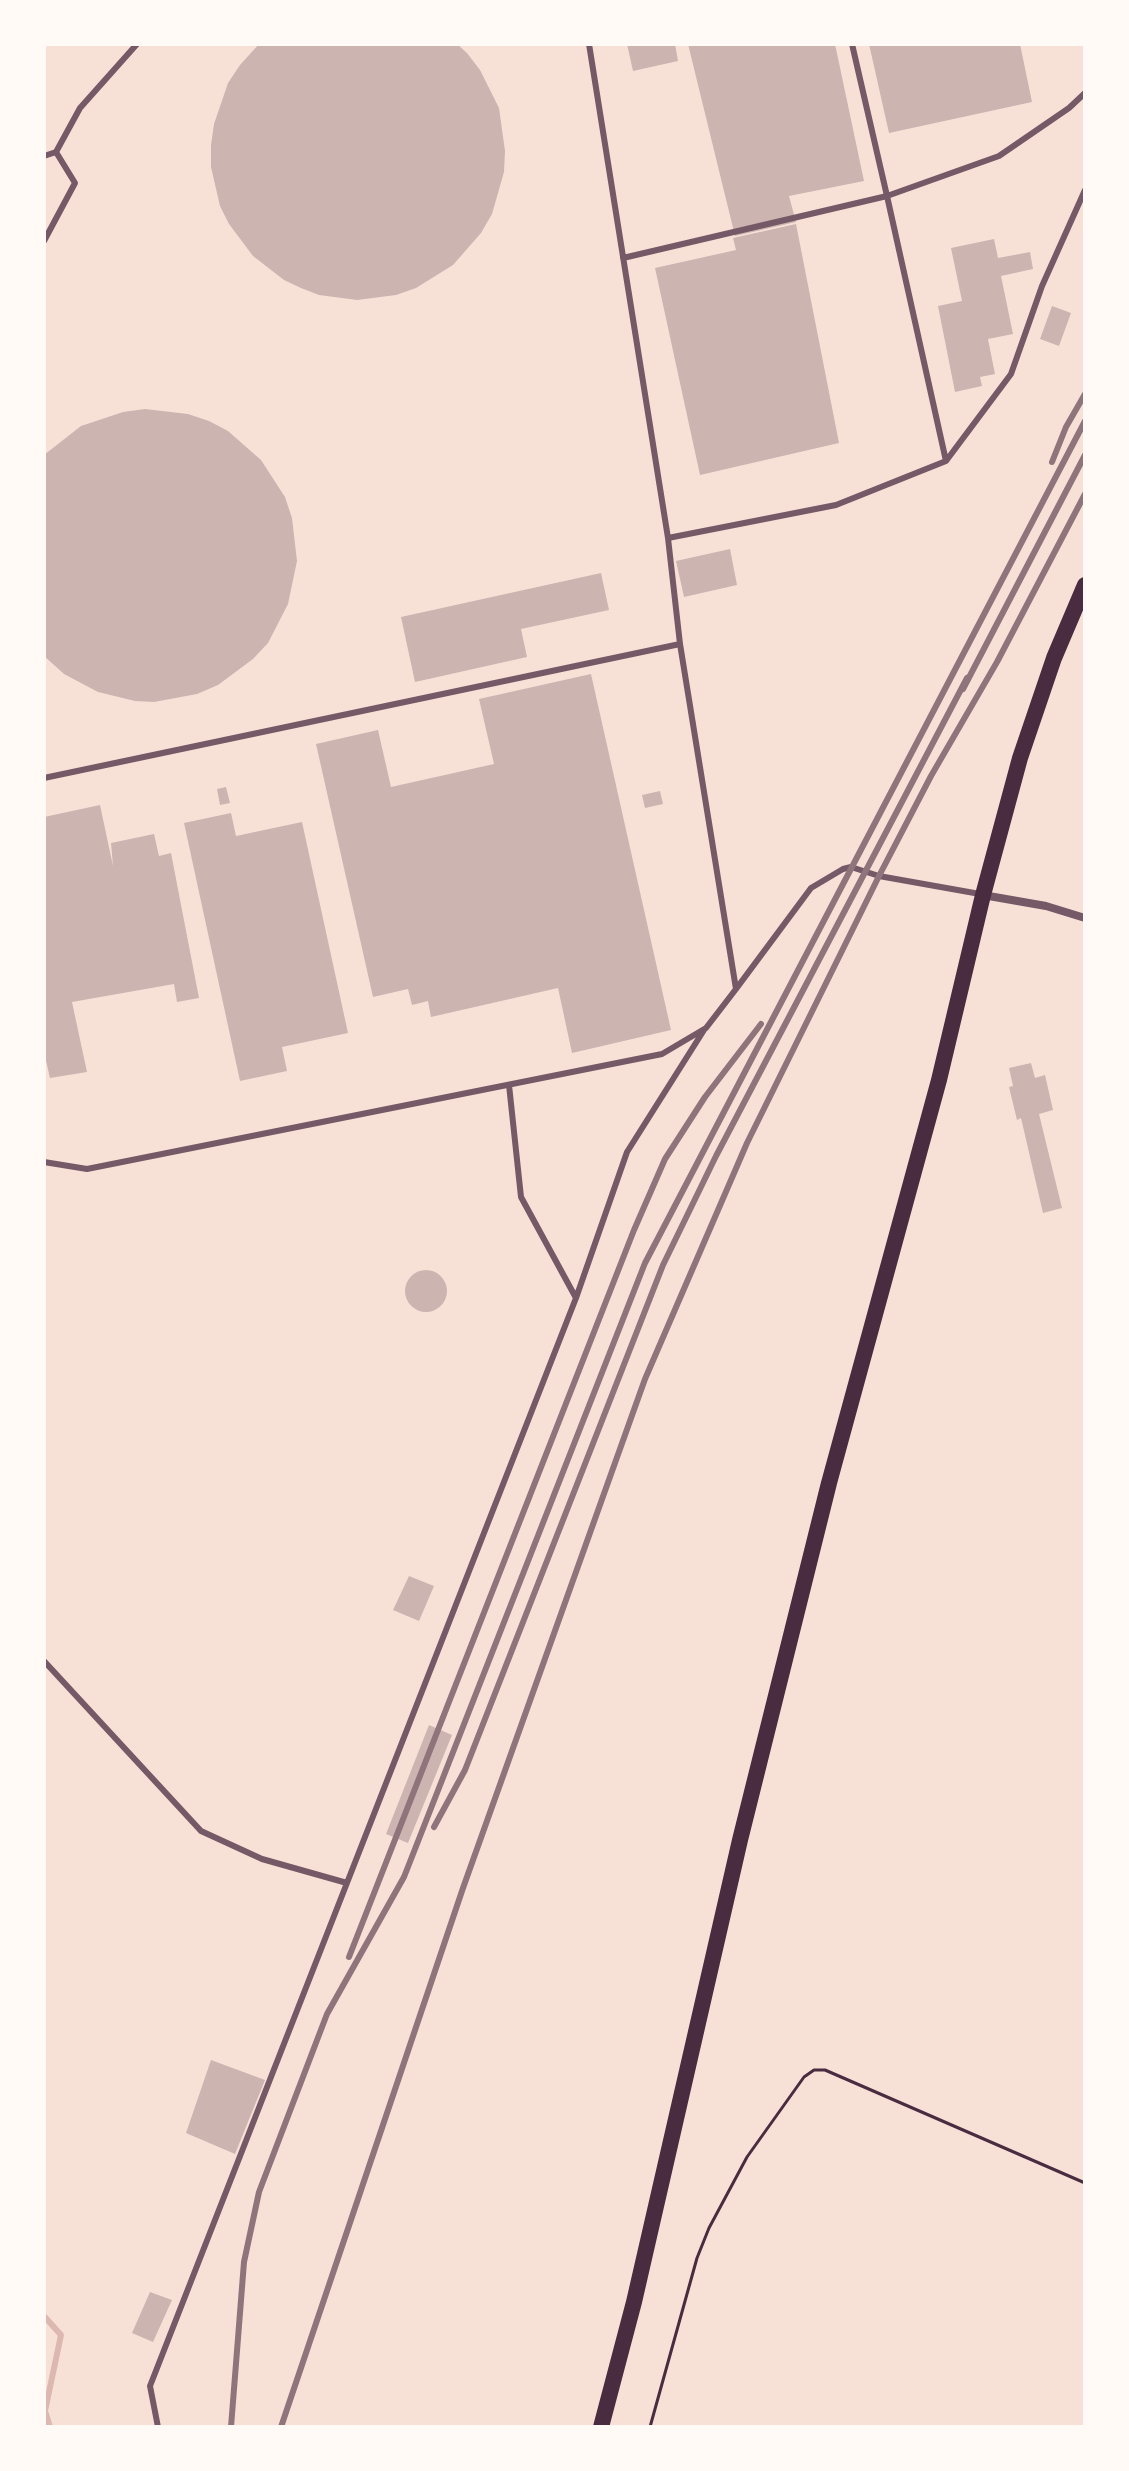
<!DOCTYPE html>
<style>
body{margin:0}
#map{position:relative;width:1129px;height:2471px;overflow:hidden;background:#f7e1d7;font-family:Overpass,sans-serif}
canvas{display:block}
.frame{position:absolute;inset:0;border:46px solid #fffaf5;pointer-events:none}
</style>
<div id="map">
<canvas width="1129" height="2471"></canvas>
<div class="frame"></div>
</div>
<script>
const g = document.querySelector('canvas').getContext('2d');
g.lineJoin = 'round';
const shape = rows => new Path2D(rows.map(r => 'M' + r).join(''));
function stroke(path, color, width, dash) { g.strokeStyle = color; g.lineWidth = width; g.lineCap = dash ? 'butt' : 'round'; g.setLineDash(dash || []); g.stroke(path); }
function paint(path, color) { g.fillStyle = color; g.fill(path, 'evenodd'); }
const stream = shape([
 [44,2316,61,2335,45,2411,50,2427]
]);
const building = shape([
 [259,44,457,44,467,53,480,70,499,108,505,151,504,172,492,214,481,233,453,265,416,288,396,295,357,300,319,295,301,288,284,280,253,256,229,224,220,206,211,167,211,145,214,124,228,83,240,65],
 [627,44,675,44,678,61,633,71],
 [688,44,835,44,864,181,789,196,796,222,735,236],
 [869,44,1020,44,1032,102,889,133],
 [796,224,839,443,700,475,655,268,736,250,733,238],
 [994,239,998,258,1030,252,1033,269,1001,276,1013,334,988,339,995,374,980,377,982,386,955,392,938,306,962,301,951,248],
 [1052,306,1071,313,1059,346,1040,339],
 [145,409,188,414,209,421,228,431,261,460,285,497,292,518,297,561,288,604,268,643,253,659,218,685,197,694,154,702,135,701,98,692,64,674,44,656,44,455,81,426,123,412],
 [730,549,737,585,684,597,676,561],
 [601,573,609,610,521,629,527,657,415,682,401,617],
 [591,674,671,1030,572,1053,558,988,431,1017,428,1001,412,1005,408,989,373,997,316,744,378,730,391,787,494,764,479,699],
 [226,787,230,803,220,805,217,789],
 [660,791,663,804,645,808,642,795],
 [100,805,113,866,111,843,154,834,159,856,171,853,199,998,177,1002,174,984,72,1002,87,1072,50,1078,44,1052,44,817],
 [231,813,236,836,302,822,348,1033,282,1047,287,1071,240,1081,184,823],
 [1031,1063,1035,1078,1045,1075,1053,1110,1039,1114,1062,1208,1043,1213,1021,1118,1017,1120,1009,1087,1013,1086,1009,1068],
 '405 1291a21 21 0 1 1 42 0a21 21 0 1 1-42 0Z',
 [409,1576,434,1586,419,1621,393,1610],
 [429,1725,452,1735,408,1843,386,1834],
 [211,2060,265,2080,235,2154,186,2133],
 [150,2292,172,2300,153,2342,132,2333]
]);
const path = shape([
 [650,2427,697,2258,709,2228,747,2157,804,2077,814,2070,825,2070,1085,2183]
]);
const service = shape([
 [589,44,668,538],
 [44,156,56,152,80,108,137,44],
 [44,241,75,183,56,152],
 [623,258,887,196,852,44],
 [946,461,887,196,999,156,1069,108,1085,93],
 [44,778,680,644],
 [736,989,811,888,843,869,851,867,879,876,980,894],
 [509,1085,521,1197,576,1298],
 [44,1162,87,1169,662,1054,706,1028,736,989,680,644,668,538,836,505,946,461,1011,374,1042,286,1085,190],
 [44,1661,201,1831,262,1859,347,1883],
 [158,2427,150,2386,576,1298,627,1152,704,1030]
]);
const minor = shape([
 [983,895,1046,906,1085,918]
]);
const secondary = shape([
 [601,2427,634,2302,740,1840,829,1483,939,1080,983,895,1020,758,1054,658,1085,585]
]);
const rail = shape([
 [1052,462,1066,427,1085,394],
 [963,689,1085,455],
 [434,1827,465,1770,663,1265,716,1156,967,678],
 [349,1957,634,1230,665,1159,705,1097,761,1024],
 [231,2427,244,2262,259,2192,327,2014,404,1877,645,1263,1085,421],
 [281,2427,463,1888,645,1379,747,1143,879,876,931,776,997,662,1085,494]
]);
stroke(stream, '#dcb8b0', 6);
paint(building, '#ccb4b1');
stroke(path, '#4a2c40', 3);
stroke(service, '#755966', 6);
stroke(minor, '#755966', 8);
stroke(secondary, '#4a2c40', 16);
stroke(rail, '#8f747c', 6);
</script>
